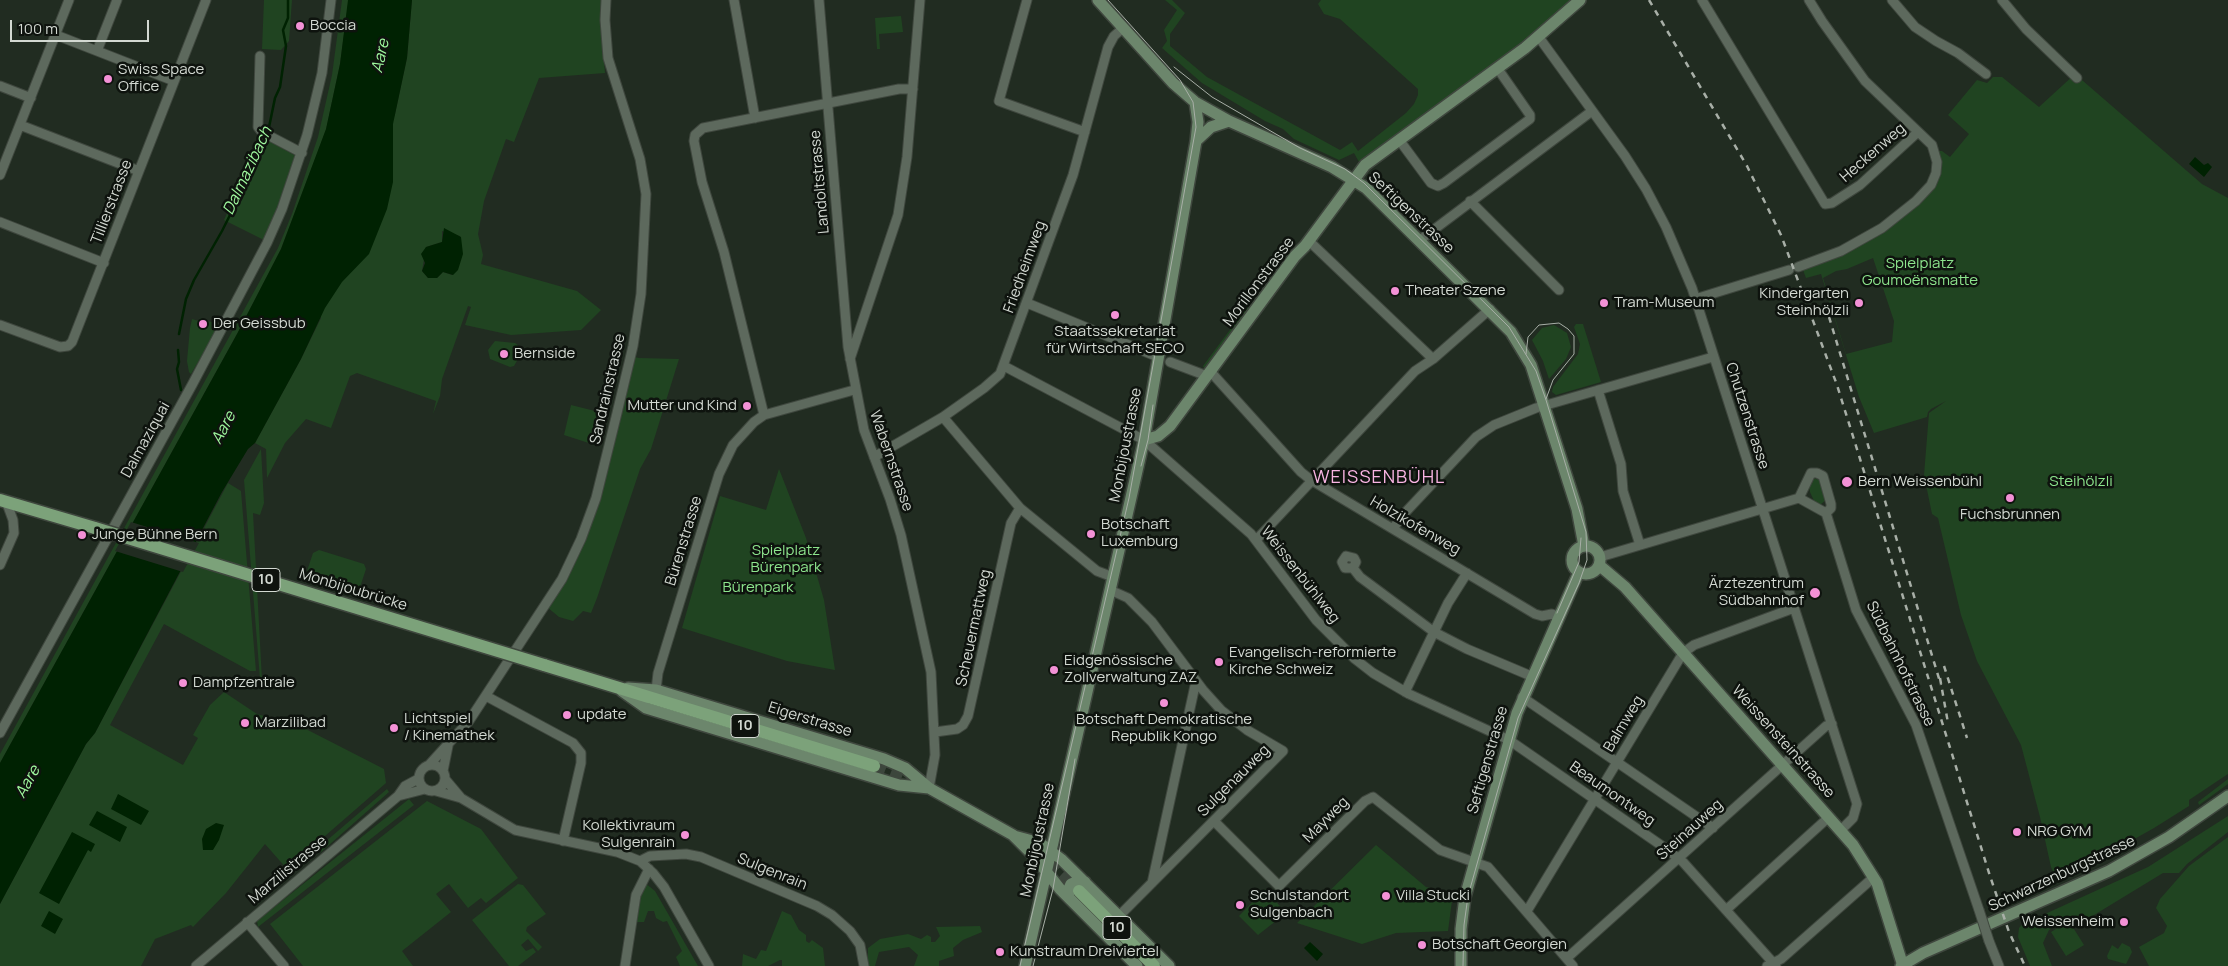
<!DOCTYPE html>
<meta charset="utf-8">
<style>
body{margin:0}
#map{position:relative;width:2228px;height:966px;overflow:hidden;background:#212c21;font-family:Manrope,sans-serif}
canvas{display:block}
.scale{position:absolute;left:10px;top:20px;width:139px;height:22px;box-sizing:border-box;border:2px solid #d3d9d2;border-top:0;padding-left:6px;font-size:15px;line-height:18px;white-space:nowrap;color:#d3d9d2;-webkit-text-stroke:4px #0e130e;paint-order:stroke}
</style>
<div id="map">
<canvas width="2228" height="966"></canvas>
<div class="scale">100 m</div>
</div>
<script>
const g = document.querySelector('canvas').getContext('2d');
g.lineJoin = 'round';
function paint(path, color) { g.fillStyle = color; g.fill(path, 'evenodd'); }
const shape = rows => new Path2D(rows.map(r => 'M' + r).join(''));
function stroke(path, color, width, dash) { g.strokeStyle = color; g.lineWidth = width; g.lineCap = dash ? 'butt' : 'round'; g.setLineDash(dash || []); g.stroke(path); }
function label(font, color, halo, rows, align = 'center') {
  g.font = font + ' Manrope,sans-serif'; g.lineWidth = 5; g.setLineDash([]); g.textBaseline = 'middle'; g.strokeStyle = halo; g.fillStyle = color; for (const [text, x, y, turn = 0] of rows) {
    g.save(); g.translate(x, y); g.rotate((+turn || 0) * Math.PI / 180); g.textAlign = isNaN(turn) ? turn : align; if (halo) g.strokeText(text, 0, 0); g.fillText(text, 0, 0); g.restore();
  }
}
const green = shape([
 [264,0,292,0,289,41,281,50,262,49],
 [342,0,348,0,348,5,340,64,326,130,281,249,237,334,0,763,0,754,278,248,292,214,318,137,332,75],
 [412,0,602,0,601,27,605,73,539,78,514,142,506,139,484,201,478,234,483,255,481,264,577,291,601,310,581,330,511,335,465,325,471,307,468,306,442,379,440,396,433,414,436,401,357,373,350,376,331,428,306,419,285,443,267,478,266,449,255,443,301,359,321,318,318,309,395,114,407,58],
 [442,231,460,236,462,256,452,275,443,272,437,278,428,278,422,271,426,247,442,242],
 [1165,0,1172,0,1185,13,1170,34,1170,46,1207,77,1340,150,1352,142,1358,151,1406,113,1414,104,1418,95,1418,89,1340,19,1324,14,1318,4,1321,0,1573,0,1536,34,1363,162,1359,162,1354,153,1339,160,1294,139,1283,129,1265,121,1202,83,1162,48,1167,41,1164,30,1177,10],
 [901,16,903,32,879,34,880,49,877,49,875,18],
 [2075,74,2202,184,2228,198,2228,774,2189,800,2189,806,2154,828,2106,855,2056,878,2051,867,2040,817,2021,745,1977,661,1961,615,1938,518,1932,514,1924,475,1929,413,1946,401,1931,409,1928,412,1927,417,1874,433,1859,397,1821,274,1806,278,1803,270,1839,256,1879,234,1931,185,1938,151,1942,151,1950,157,1969,134,1948,115,1977,80,1987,83,1993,77,2002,77,2039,107],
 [1873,258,1894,321,1892,342,1846,354,1823,278,1836,271,1847,269],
 [261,136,296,156,278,208,264,240,224,220],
 [1247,307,1249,309,1204,368,1203,366],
 [200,318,220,325,191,374,189,372,187,361,190,328,192,319,199,321],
 [1576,324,1583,324,1601,382,1556,395,1552,392,1553,387,1578,354,1580,344,1574,327],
 [1554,325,1567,333,1571,347,1566,359,1549,379,1543,361,1532,340,1542,328],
 [495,341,515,343,519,346,522,352,514,366,510,367,490,359,488,350],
 [631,356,639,358,679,359,651,449,640,469,597,598,591,613,583,611,573,621,559,617,547,607,582,539],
 [571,405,607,414,598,446,564,435],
 [261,449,264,503,260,515,253,513,262,680,260,679,244,480],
 [779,469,806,538,824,600,835,670,787,661,682,628,720,496,766,510],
 [1812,478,1820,480,1827,499,1820,505,1814,501,1810,492,1809,484],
 [228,483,241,491,256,671,250,671,164,624,110,725,183,765,198,738,193,735,210,705,224,692,257,714,300,726,384,769,386,783,287,869,265,844,226,893,193,927,191,925,155,939,141,966,0,966,0,904,86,744,95,733],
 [319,550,364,564,366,569,359,590,309,576,307,571,313,553],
 [2228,779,2228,784,2199,805,2198,802],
 [387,789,389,792,321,852,318,848],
 [409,799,414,805,258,927,257,921],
 [427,801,481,829,518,878,486,903,481,898,468,908,449,884,436,894,451,912,402,951,413,966,303,966,270,924],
 [2228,816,2228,832,2187,864,2179,873,2163,873,2076,926,2070,917,2049,930,2043,943,2052,966,2030,966,2018,937,2019,928,2023,924,2148,867],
 [2228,837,2228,966,2149,966,2139,947,2164,933,2167,926,2156,908,2160,899,2189,866],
 [1376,845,1426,887,1453,893,1448,931,1396,933,1362,944,1297,923],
 [645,883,655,891,698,966,680,966,676,957,682,951,667,921,663,922,656,918,654,911,648,911,644,922,635,922,639,894],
 [518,884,523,885,546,914,527,927,526,931,542,947,538,951,528,939,521,945,526,951,533,948,536,952,518,966,509,966,472,920],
 [1265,889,1286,913,1258,935,1239,916],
 [782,911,791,915,799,930,806,935,806,941,809,943,812,940,823,948,825,966,782,966,782,960,780,960,768,966,742,966,743,954,756,959,761,950,766,951],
 [2069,921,2084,945,2066,956,2051,932],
 [980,926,982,932,963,940,953,948,954,956,939,961,939,966,914,966,918,955,909,947,879,952,875,966,868,966,868,948,880,939,908,934,921,939,927,935,931,937,931,942,935,942,940,936,936,927],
 [2122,943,2130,947,2132,952,2126,964,2108,959,2107,956,2112,945,2118,949]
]);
const water = shape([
 [348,0,412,0,407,58,393,124,393,182,387,209,369,254,342,282,325,308,301,359,255,443,248,449,222,492,95,733,86,744,0,904,0,763,237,334,281,249,326,129,340,64],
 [2195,157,2204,165,2208,163,2212,167,2204,177,2189,164],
 [444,228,461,237,463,254,458,270,453,275,443,272,437,278,428,278,422,271,425,263,421,254,426,247,442,242],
 [118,794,149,811,141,825,111,809],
 [97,811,127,827,120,842,89,825],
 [216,823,224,825,219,840,213,850,203,850,202,839,206,829],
 [72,832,95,844,91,852,88,850,59,904,39,893],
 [49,911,63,919,55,934,41,926],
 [1310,942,1323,954,1317,961,1304,948]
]);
const pier = shape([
 [131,522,199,543,183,572,115,551]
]);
const stream = shape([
 [268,132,275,98,280,87,286,46,283,30,288,18,288,0],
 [179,334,186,299,194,280,222,231,253,169,266,137],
 [178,350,179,362,177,369,181,390]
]);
const primaryTunnel = shape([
 [874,766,925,786],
 [1021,839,1036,849,1079,890]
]);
const street = shape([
 [734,0,755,118],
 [819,0,848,347,864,430,890,499,901,535,931,672,935,755,929,788],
 [1027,0,999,101,1085,132],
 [1702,0,1825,204,1832,203,1860,185,1918,132],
 [1892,0,1915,27,1936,41,1958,53,1986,74],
 [2002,0,2026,29,2077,78],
 [56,35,174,81],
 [1538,36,1625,156,1646,189,1666,227,1692,288,1857,804,1853,818,1841,830],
 [97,51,117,0],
 [260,56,258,127,262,132,302,153],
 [0,86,31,98],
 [20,125,139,171],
 [1400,141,1431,183,1438,186,1444,183,1530,119,1530,115,1498,69],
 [0,175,69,0],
 [1470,201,1559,290],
 [0,222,104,263],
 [1420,240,1592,111],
 [1309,241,1433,359],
 [1798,267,1841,251,1882,228,1916,201,1931,185,1936,173,1937,162,1932,145,1865,81,1822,21,1809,0],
 [1695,299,1789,270],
 [1027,303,1158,357],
 [0,325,60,347,68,346,72,342,206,0],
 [850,359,898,215,907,157,920,0],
 [1170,362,1207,376],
 [1004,366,1144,440,1251,534,1316,620,1355,659,1373,673,1409,694,1509,740,1665,848,1683,862,1776,966],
 [1210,371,1301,472,1311,480,1535,614,1542,616,1552,614,1559,617],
 [1598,390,1621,464,1623,491,1640,545],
 [764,415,724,252,702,182,694,141,695,135,703,128,899,89,913,89],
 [943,417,1020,508,1097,571,1113,577],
 [874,457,943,417,984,388,1000,374,1073,175,1108,47,1114,36,1123,28],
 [1811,473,1817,473,1823,476,1831,504,1831,508,1826,513,1799,498,1811,473],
 [1826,513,1856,610,1916,725,1979,910],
 [1393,529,1401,517,1476,437,1494,425,1536,408,1713,357],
 [1257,539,1415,371,1433,359,1490,309],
 [1600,557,1799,498],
 [0,565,14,533,13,520,6,501],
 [1353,568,1356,562,1354,558,1346,556,1342,562,1345,568,1353,568,1360,577,1434,632,1467,649,1531,676],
 [1110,590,1128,598,1152,622,1203,690,1221,710,1247,730,1283,751,1119,916],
 [656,690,658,673,719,474,733,445,754,422,764,415,854,390],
 [1405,692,1448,603,1467,573],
 [486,696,573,743,581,753,581,763,563,841],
 [1522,697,1713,828],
 [935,732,957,729,963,725,968,716,1011,523,1020,508],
 [0,733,192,385,267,243,282,209,307,135,322,73,331,0],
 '419 778a13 13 0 1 1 26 0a13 13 0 1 1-26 0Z',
 [429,765,469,721,562,579,581,539,596,498,617,413,633,346,641,294,646,194,640,159,608,58,605,20,606,0],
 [443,771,448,746],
 [445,779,461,798,515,830,617,852,640,861,653,873,664,887,709,966],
 [436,791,461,798],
 [398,796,425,789],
 [1214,821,1279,886,1365,801,1373,797,1440,850,1488,867,1573,966],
 [640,861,650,856,686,854,701,857,817,906,832,915,850,931,860,945,864,966],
 [1152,883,1196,681],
 [1726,910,1829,817],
 [1527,911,1683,653,1694,645,1794,608],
 [247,922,284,966],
 [1989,941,1999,966],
 [1567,958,1826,726,1832,724],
 [196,966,398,796,405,786,418,779],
 [625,966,636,895,649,869],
 [1767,966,1781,959,1874,877]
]);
const secondary = shape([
 [1098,0,1173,83,1195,102,1229,121,1332,167,1366,188,1511,332,1531,365,1577,509,1584,546],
 [1196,141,1211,127,1229,121],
 [1144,440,1158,436,1170,426,1295,256,1305,246,1365,165,1525,48,1580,0],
 '1572 560a14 14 0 1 1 28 0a14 14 0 1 1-28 0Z',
 [1599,565,1625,587,1853,845,1877,883,1903,966],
 [628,688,656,690,884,759,905,768,929,788,1013,835,1034,856,1060,889,1137,966],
 [622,691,646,708,899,785,929,788],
 [1014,836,1040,843,1061,859,1169,966],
 [1069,898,1068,891,1071,884,1078,881,1085,882],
 [1025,966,1144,440,1196,141,1198,122,1195,102],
 [1461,966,1461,929,1465,897,1517,713,1579,572],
 [1901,966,1923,953,2109,871,2169,837,2228,796]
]);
const primary = shape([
 [0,500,95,528],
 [544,665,874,766],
 [1079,891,1154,966]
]);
const tram = shape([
 [1174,67,1212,97,1300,148,1345,169,1364,183,1509,327,1536,371,1546,400,1586,532,1587,560,1579,583,1518,718,1468,896,1464,925,1463,966],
 [1526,354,1528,337,1539,325,1559,323,1568,329,1574,336,1574,354,1553,380,1546,399],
 [1141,466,1148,440,1153,405],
 [1557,613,1579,562,1581,538],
 [1020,966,1129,498,1196,127,1193,102,1180,80,1108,0],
 [1033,966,1053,889,1075,759]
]);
const rail = shape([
 [1649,0,1747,166,1781,235,1837,385,1990,876,2009,932,2025,966],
 [1822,294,1941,685],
 [1944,666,1967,738],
 [1940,678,1948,723]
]);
const streetBridge = shape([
 [1979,910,1989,941]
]);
const primaryBridge = shape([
 [95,528,544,665]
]);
const markers = [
 [300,26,5,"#f391d6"],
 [108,79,5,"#f391d6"],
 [1395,291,5,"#f391d6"],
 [1604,303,5,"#f391d6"],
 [1859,303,5,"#f391d6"],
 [1115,315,5,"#f391d6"],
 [203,324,5,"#f391d6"],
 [504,354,5,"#f391d6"],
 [747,406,5,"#f391d6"],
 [1847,482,6,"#f391d6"],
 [2010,498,5,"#f391d6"],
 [1091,534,5,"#f391d6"],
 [82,535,5,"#f391d6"],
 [1815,593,6,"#f391d6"],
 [1219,662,5,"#f391d6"],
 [1054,670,5,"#f391d6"],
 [183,683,5,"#f391d6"],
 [1164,703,5,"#f391d6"],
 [567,715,5,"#f391d6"],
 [245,723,5,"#f391d6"],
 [394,728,5,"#f391d6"],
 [2017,832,5,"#f391d6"],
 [685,835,5,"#f391d6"],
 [1386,896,5,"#f391d6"],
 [1240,905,5,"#f391d6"],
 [2124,922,5,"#f391d6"],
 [1422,945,5,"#f391d6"],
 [1000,952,5,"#f391d6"]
];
const shields = [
 [266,580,28],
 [745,726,28],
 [1117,928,28]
];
const shieldNames = [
 ["10",266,580],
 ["10",745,726],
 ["10",1117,928]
];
const poiNames = [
 ["Boccia",310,26],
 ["Swiss Space",118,70],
 ["Office",118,87],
 ["Theater Szene",1405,291],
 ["Kindergarten",1849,294,"right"],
 ["Steinhölzli",1849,311,"right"],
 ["Tram-Museum",1614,303],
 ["Der Geissbub",213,324],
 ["Staatssekretariat",1115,332,"center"],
 ["für Wirtschaft SECO",1115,349,"center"],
 ["Bernside",514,354],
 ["Mutter und Kind",737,406,"right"],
 ["Bern Weissenbühl",1858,482],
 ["Fuchsbrunnen",2010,515,"center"],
 ["Botschaft",1101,525],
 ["Luxemburg",1101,542],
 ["Junge Bühne Bern",92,535],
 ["Ärztezentrum",1804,584,"right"],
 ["Südbahnhof",1804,601,"right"],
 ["Evangelisch-reformierte",1229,653],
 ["Kirche Schweiz",1229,670],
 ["Eidgenössische",1064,661],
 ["Zollverwaltung ZAZ",1064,678],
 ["Dampfzentrale",193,683],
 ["update",577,715],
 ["Lichtspiel",404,719],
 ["/ Kinemathek",404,736],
 ["Botschaft Demokratische",1164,720,"center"],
 ["Republik Kongo",1164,737,"center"],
 ["Marzilibad",255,723],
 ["Kollektivraum",675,826,"right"],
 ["Sulgenrain",675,843,"right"],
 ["NRG GYM",2027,832],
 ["Schulstandort",1250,896],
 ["Sulgenbach",1250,913],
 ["Villa Stucki",1396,896],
 ["Weissenheim",2114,922,"right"],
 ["Botschaft Georgien",1432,945],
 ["Kunstraum Dreiviertel",1010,952]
];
const streetNames = [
 ["Heckenweg",1873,153,-41],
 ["Landoltstrasse",820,182,-95],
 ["Tillierstrasse",112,202,-69],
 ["Seftigenstrasse",1411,213,43],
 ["Friedheimweg",1025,267,-70],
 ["Morillonstrasse",1259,282,-53],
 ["Sandrainstrasse",608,389,-77],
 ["Chutzenstrasse",1747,416,72],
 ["Dalmaziquai",146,440,-61],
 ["Monbijoustrasse",1126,445,-79],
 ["Wabernstrasse",891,461,71],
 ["Holzikofenweg",1415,526,30],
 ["Bürenstrasse",684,541,-73],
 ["Weissenbühlweg",1300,575,52],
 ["Monbijoubrücke",353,590,17],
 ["Scheuermattweg",974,628,-78],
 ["Südbahnhofstrasse",1900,664,64],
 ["Eigerstrasse",810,720,17],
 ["Balmweg",1624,724,-59],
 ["Weissensteinstrasse",1783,742,48],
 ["Seftigenstrasse",1488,760,-74],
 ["Sulgenauweg",1234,781,-45],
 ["Beaumontweg",1612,794,35],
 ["Mayweg",1326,820,-45],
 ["Steinauweg",1690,830,-42],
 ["Monbijoustrasse",1038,840,-78],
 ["Marzilistrasse",288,870,-40],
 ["Sulgenrain",772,872,22],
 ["Schwarzenburgstrasse",2062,874,-25]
];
const parkNames = [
 ["Spielplatz",1920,264],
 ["Goumoënsmatte",1920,281],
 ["Steihölzli",2081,482],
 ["Spielplatz",786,551],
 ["Bürenpark",786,568],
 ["Bürenpark",758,588]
];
const waterNames = [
 ["Aare",381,56,-78],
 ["Dalmazibach",248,171,-65],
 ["Aare",224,428,-62],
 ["Aare",28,782,-61]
];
const quarterNames = [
 ["WEISSENBÜHL",1379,478]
];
paint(green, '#204421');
paint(water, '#002202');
paint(pier, '#212c21');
stroke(stream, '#002202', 2.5);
stroke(primaryTunnel, '#3c463c', 12, [12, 6]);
stroke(street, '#3f473e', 11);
stroke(secondary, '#3f473e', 14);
stroke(primary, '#3f473e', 15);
stroke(street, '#5d695d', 9);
stroke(secondary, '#6c866c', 11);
stroke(primary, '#7ca27a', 12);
stroke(tram, '#a8afa7', 1);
stroke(rail, '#a8afa7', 2.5, [6, 6]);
stroke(streetBridge, '#3f473e', 11, []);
stroke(primaryBridge, '#3f473e', 15, []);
stroke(streetBridge, '#5d695d', 9);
stroke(primaryBridge, '#7ca27a', 12);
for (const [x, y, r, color] of markers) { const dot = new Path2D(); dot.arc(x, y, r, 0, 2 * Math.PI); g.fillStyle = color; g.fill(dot); stroke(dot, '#0e130e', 2); }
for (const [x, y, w] of shields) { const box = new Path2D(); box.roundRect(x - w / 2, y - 11.5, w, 23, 4); g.fillStyle = '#0e130e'; g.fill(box); stroke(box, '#d3d9d2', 1); }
label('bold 14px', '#d3d9d2', null, shieldNames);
label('15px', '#d3d9d2', '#0e130e', poiNames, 'left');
label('15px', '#d3d9d2', '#0e130e', streetNames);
label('15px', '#8de58d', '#0e130e', parkNames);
label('italic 16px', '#9ff89e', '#0e130e', waterNames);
g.letterSpacing = '1px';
label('18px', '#fab5e4', '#0e130e', quarterNames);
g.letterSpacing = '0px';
</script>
